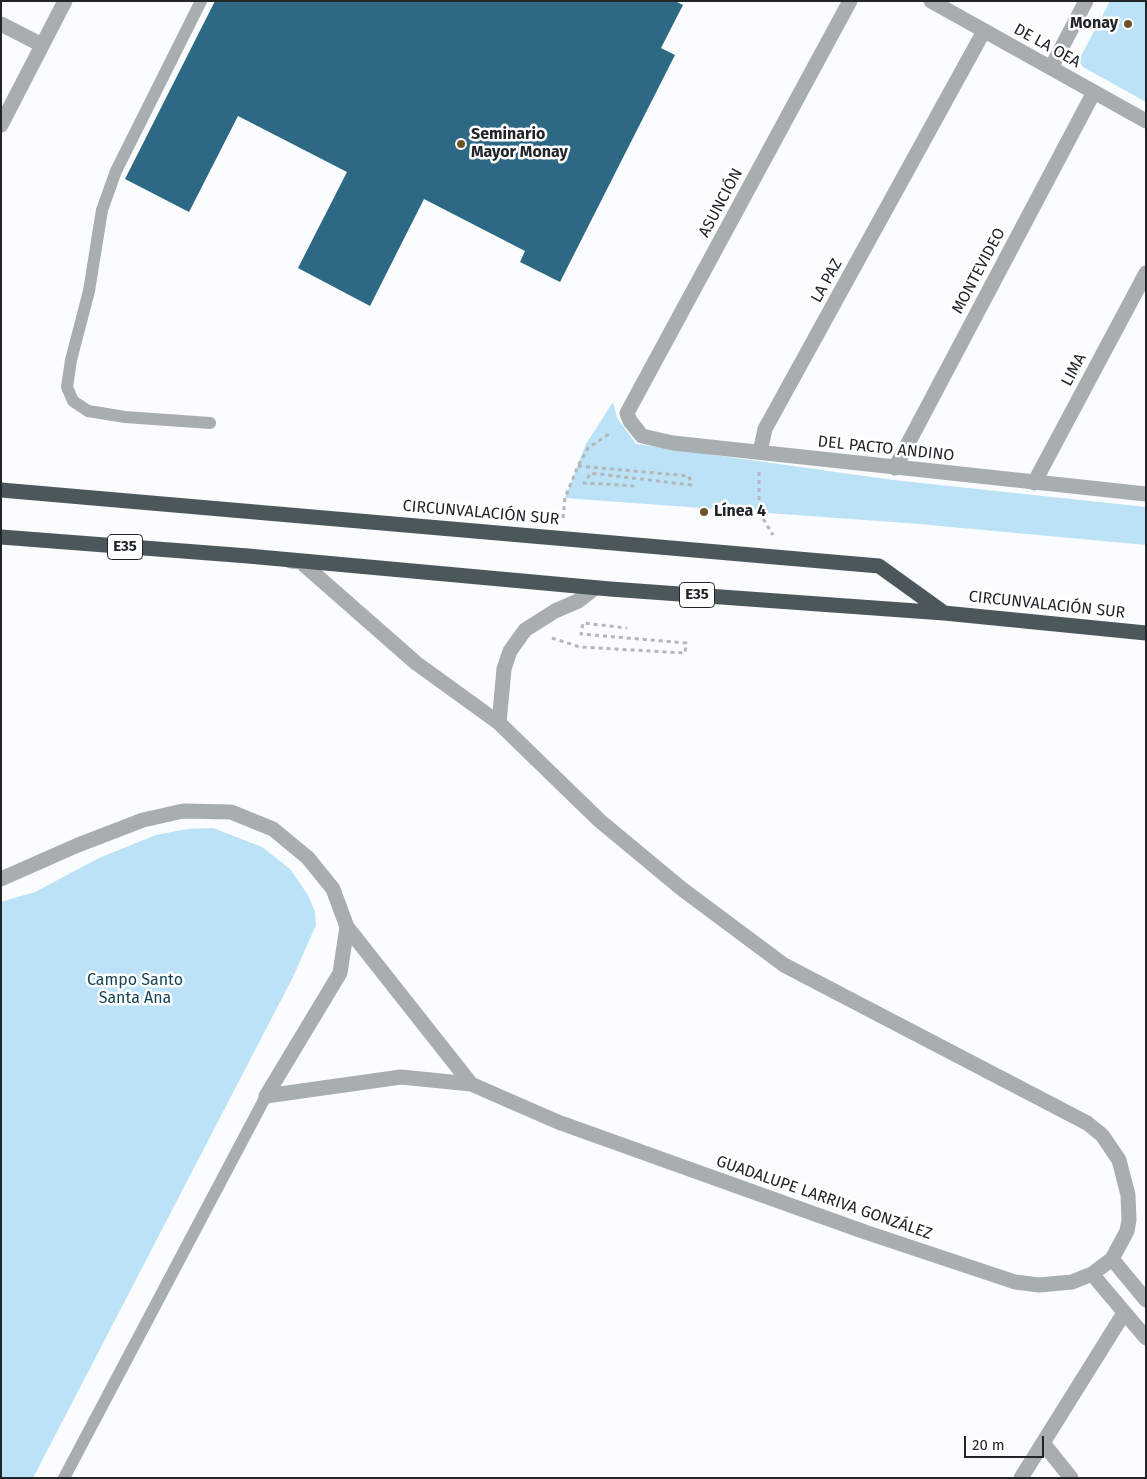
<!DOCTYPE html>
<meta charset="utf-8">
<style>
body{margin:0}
#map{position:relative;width:1147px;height:1479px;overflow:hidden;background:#fafcfd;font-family:"Fira Sans",sans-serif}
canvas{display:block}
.frame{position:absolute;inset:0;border:2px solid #212528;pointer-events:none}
.scale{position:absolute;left:964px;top:1436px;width:80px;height:22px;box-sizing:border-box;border:2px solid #212528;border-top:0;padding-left:6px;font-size:15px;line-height:18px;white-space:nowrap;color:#212528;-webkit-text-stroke:4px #fff;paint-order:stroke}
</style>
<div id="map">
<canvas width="1147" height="1479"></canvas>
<div class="frame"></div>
<div class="scale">20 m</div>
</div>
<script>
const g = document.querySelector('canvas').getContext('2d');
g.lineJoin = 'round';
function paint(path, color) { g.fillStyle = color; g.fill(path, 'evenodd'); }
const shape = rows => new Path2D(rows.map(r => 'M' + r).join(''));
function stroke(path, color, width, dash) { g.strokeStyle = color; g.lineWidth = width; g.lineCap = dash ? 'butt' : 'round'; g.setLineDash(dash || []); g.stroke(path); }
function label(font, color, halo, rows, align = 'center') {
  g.font = font + ' "Fira Sans",sans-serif'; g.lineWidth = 5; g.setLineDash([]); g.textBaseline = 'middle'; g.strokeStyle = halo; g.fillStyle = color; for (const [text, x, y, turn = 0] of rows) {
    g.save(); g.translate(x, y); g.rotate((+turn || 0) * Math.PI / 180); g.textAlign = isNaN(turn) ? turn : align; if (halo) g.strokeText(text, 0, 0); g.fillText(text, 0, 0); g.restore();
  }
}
const green = shape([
 [1110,1,1146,1,1146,102,1083,67,1080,63,1080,58],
 [613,402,617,418,636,444,893,480,1146,507,1146,545,919,524,565,498,586,444],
 [213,828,262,847,290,869,308,895,315,912,316,925,293,977,33,1478,1,1478,1,902,35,892,99,858,156,835,187,829]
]);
const building = shape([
 [215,1,675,1,683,5,661,48,675,55,560,282,520,262,525,251,424,199,370,306,298,268,347,172,238,116,189,212,125,179]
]);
const path = shape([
 [578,466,689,476,691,485,591,473,584,483,635,486],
 [759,472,759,512,773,535],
 [563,518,565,498,578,466,588,448,612,432],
 [552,638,580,647,685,653,686,643,581,634,583,623,627,628]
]);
const lane = shape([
 [201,1,116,171,102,210,89,291,71,360,67,387,73,401,88,411,125,417,210,423],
 [64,1478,266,1096]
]);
const street = shape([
 [850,1,627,413,630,421,642,436,673,443,1146,494],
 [931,1,1146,121],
 [1,24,42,45],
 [1051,68,1086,1],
 [1,125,65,1],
 [760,452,765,429,984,31],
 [895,468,1094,92],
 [1034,483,1146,273],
 [499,723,504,669,510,651,525,630,555,611,578,601,595,588],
 [1,879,78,845,143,820,183,811,231,812,273,829,308,858,333,889,347,927,340,973,266,1096,401,1077,471,1084,558,1122,865,1232,1015,1282,1039,1285,1072,1282,1092,1274,1112,1259,1127,1231,1129,1220,1128,1195,1119,1160,1102,1135,1087,1123,784,965,682,889,600,821,499,723,416,663,301,562,291,561],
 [347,927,471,1084],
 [1112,1259,1146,1300],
 [1092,1274,1146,1338],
 [1043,1443,1071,1478],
 [1021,1478,1124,1313]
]);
const highway = shape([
 [1,490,879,566,943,612],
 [1,537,248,556,610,589,944,613,1146,633]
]);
const markers = [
 [1128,24,5,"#6e5526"],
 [461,144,5,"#6e5526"],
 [704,512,5,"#6e5526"]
];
const shields = [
 [125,547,35],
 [697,595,35]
];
const shieldNames = [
 ["E35",125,547],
 ["E35",697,595]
];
const poiNames = [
 ["Monay",1118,24,"right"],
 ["Seminario",471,135],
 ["Mayor Monay",471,153],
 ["Línea 4",714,512]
];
const streetNames = [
 ["DE LA OEA",1047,46,29],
 ["ASUNCIÓN",721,203,-62],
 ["MONTEVIDEO",979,271,-62],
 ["LA PAZ",827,281,-61],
 ["LIMA",1074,370,-62],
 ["DEL PACTO ANDINO",886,449,6],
 ["CIRCUNVALACIÓN SUR",481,513,5],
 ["CIRCUNVALACIÓN SUR",1047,605,6],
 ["GUADALUPE LARRIVA GONZÁLEZ",824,1198,19]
];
const parkNames = [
 ["Campo Santo",135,981],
 ["Santa Ana",135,999]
];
paint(green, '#bbe2f7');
paint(building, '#2d6985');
stroke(path, '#b4b7b9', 3, [4, 4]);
stroke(lane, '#a8aeb0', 12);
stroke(street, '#a8aeb0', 15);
stroke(highway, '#4c575c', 15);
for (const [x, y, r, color] of markers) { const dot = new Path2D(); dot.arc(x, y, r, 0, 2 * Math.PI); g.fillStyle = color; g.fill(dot); stroke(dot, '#fff', 2); }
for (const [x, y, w] of shields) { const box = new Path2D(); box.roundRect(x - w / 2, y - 12.5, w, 25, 4); g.fillStyle = '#fff'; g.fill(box); stroke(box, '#212528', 1); }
label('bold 15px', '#212528', null, shieldNames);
label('bold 16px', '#212528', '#fff', poiNames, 'left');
label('16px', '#212528', '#fff', streetNames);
label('16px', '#144459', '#fff', parkNames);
</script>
